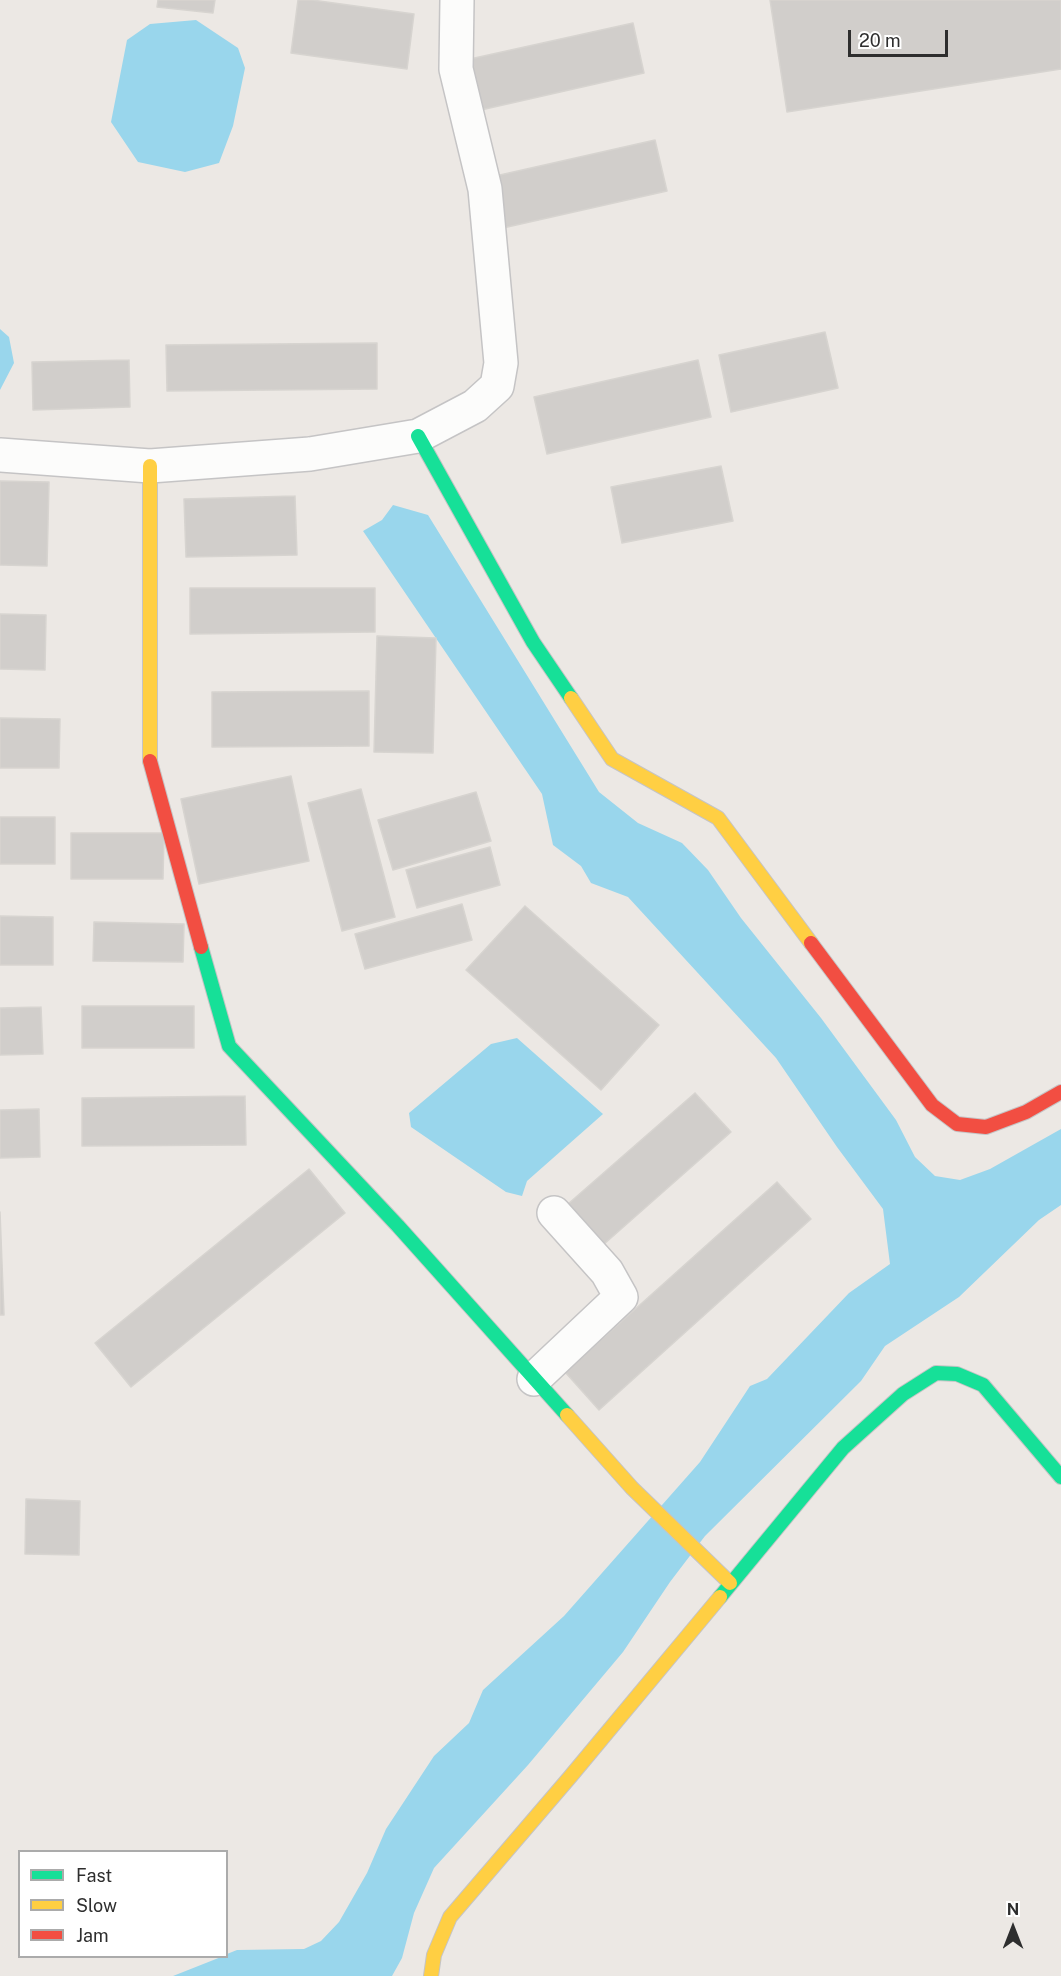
<!DOCTYPE html>
<style>
body{margin:0}
#map{position:relative;width:1061px;height:1976px;overflow:hidden;background:#ece8e4;font-family:"Public Sans",sans-serif}
canvas{display:block}
.legend{position:absolute;left:18px;top:1850px;width:210px;height:108px;box-sizing:border-box;background:#fff;border:2px solid #ababab;margin:0;padding:8px 10px;list-style:none;font-size:18px;color:#2e2e2e}
.legend li{display:flex;align-items:center;gap:12px;height:30px}
.legend b{width:30px;border:2px solid #ababab}
.north{position:absolute;left:983px;top:1898px;width:60px;height:60px;-webkit-text-stroke:4px #fff;paint-order:stroke;rotate:0deg;font-size:16px;font-weight:700;line-height:24px;text-align:center;color:#2e2e2e}
.north::after{content:'';display:block;margin:auto;width:21px;height:27px;background:#2e2e2e;clip-path:polygon(50% 0,100% 100%,50% 72%,0 100%)}
.scale{position:absolute;left:848px;top:30px;width:100px;height:27px;box-sizing:border-box;border:3px solid #2e2e2e;border-top:0;padding-left:8px;font-size:18px;line-height:21px;white-space:nowrap;color:#2e2e2e;-webkit-text-stroke:4px #fff;paint-order:stroke}
</style>
<div id="map">
<canvas width="1061" height="1976"></canvas>
<ul class="legend">
<li><b style="height:8px;background:#16e098"></b>Fast</li>
<li><b style="height:8px;background:#ffcf43"></b>Slow</li>
<li><b style="height:8px;background:#f24e42"></b>Jam</li>
</ul>
<div class="north">N</div>
<div class="scale">20 m</div>
</div>
<script>
const g = document.querySelector('canvas').getContext('2d');
g.lineJoin = 'round';
function paint(path, color) { g.fillStyle = color; g.fill(path, 'evenodd'); }
const shape = rows => new Path2D(rows.map(r => 'M' + r).join(''));
function stroke(path, color, width, dash) { g.strokeStyle = color; g.lineWidth = width; g.lineCap = dash ? 'butt' : 'round'; g.setLineDash(dash || []); g.stroke(path); }
const water = shape([
 [196,20,238,48,245,68,233,126,219,163,185,172,138,162,111,122,127,40,150,24],
 [0,329,9,337,14,363,0,390],
 [393,505,428,515,599,792,638,823,682,843,708,870,741,918,821,1018,896,1120,915,1157,935,1176,960,1180,990,1169,1061,1129,1061,1205,1039,1220,959,1297,885,1346,861,1381,705,1536,670,1582,623,1652,528,1765,434,1868,414,1913,402,1958,392,1976,173,1976,221,1957,226,1956,227,1954,237,1950,304,1949,321,1941,339,1922,367,1873,386,1829,434,1756,469,1723,483,1690,564,1616,700,1462,750,1386,767,1379,849,1293,890,1264,883,1209,837,1147,776,1058,628,897,591,883,581,866,553,845,542,794,363,531,382,520],
 [517,1038,603,1114,527,1181,522,1196,506,1192,411,1127,409,1113,491,1044]
]);
const building = shape([
 [158,0,215,0,213,13,157,7,158,0],
 [298,0,312,0,414,14,407,69,291,53,298,0],
 [770,0,1061,0,1061,69,787,112,770,0],
 [633,23,644,73,481,110,470,59,633,23],
 [655,140,667,191,503,228,491,177,655,140],
 [825,332,838,388,731,412,719,355,825,332],
 [377,343,377,389,167,391,166,345,377,343],
 [129,360,130,407,33,410,32,362,129,360],
 [698,360,711,417,547,454,534,397,698,360],
 [721,466,733,521,622,543,611,487,721,466],
 [0,481,49,482,47,566,0,565,0,481],
 [295,496,297,555,186,557,184,499,295,496],
 [190,588,375,588,375,632,190,634,190,588],
 [0,614,46,615,45,670,0,669,0,614],
 [377,636,436,638,433,753,374,752,377,636],
 [369,691,369,746,212,747,212,692,369,691],
 [0,718,60,719,59,768,0,768,0,718],
 [291,776,309,861,199,884,181,799,291,776],
 [361,789,395,917,342,931,308,803,361,789],
 [476,792,491,841,393,870,378,820,476,792],
 [0,817,55,817,55,864,0,864,0,817],
 [71,833,164,833,163,879,71,879,71,833],
 [490,847,500,885,417,908,406,870,490,847],
 [462,904,472,940,365,969,355,934,462,904],
 [525,906,659,1025,601,1090,466,970,525,906],
 [0,916,53,917,53,965,0,965,0,916],
 [94,922,184,924,183,962,93,961,94,922],
 [82,1006,194,1006,194,1048,82,1048,82,1006],
 [41,1007,43,1054,0,1055,0,1008,41,1007],
 [695,1093,731,1132,603,1245,568,1204,695,1093],
 [245,1096,246,1145,82,1146,82,1098,245,1096],
 [39,1109,40,1157,0,1158,0,1110,39,1109],
 [309,1169,345,1213,131,1387,95,1343,309,1169],
 [777,1182,811,1219,599,1410,565,1372,777,1182],
 [0,1212,4,1315,0,1315,0,1212],
 [26,1499,80,1501,79,1555,25,1554,26,1499]
]);
const street = shape([
 [0,455,150,466,310,454,418,436,475,406,497,386,501,363,485,189,456,69,457,0],
 [534,1379,621,1297,607,1272,554,1213]
]);
const fast = shape([
 [418,436,533,642,571,698],
 [201,947,229,1046,398,1226,567,1415],
 [720,1597,843,1448,903,1394,936,1373,957,1374,983,1385,1061,1477]
]);
const slow = shape([
 [150,466,150,761],
 [571,698,612,759,718,818,811,943],
 [567,1415,632,1488,730,1583],
 [431,1976,434,1955,450,1917,570,1777,720,1597]
]);
const jam = shape([
 [150,761,201,947],
 [811,943,932,1105,957,1124,986,1127,1026,1112,1061,1092]
]);
paint(water, '#99d6ec');
paint(building, '#d1cecb');
stroke(building, '#d7d4d0', 1.5);
stroke(street, '#c5c4c5', 36);
stroke(fast, '#c5c4c5', 16);
stroke(slow, '#c5c4c5', 16);
stroke(jam, '#c5c4c5', 16);
stroke(street, '#fcfcfb', 33);
stroke(fast, '#16e098', 14);
stroke(slow, '#ffcf43', 14);
stroke(jam, '#f24e42', 14);
</script>
